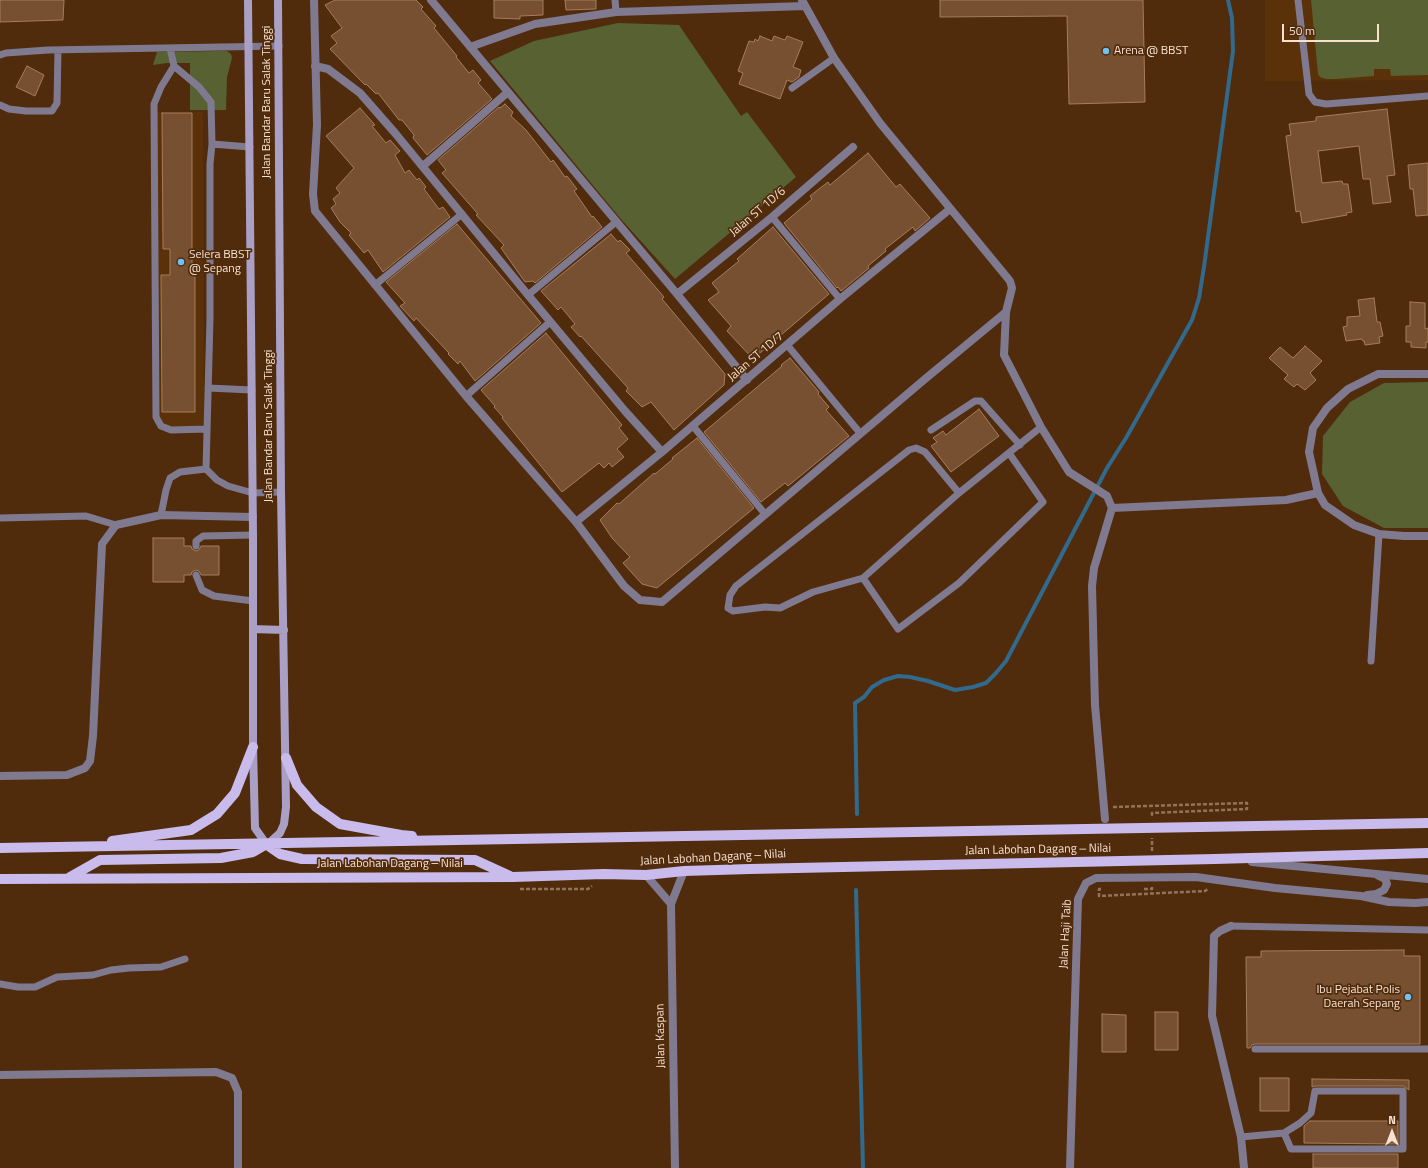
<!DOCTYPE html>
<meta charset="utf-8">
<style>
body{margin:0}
#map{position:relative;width:1428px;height:1168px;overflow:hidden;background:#502c0d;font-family:"Titillium Web",sans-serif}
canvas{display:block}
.north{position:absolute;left:1372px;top:1112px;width:40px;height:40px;-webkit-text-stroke:3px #502c0d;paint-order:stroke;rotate:0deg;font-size:11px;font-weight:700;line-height:16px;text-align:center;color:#f8e1d0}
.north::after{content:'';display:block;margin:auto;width:14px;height:18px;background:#f8e1d0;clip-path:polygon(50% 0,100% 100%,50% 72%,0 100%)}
.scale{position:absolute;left:1282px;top:24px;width:97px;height:18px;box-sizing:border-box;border:2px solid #f8e1d0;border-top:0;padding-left:5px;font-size:12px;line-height:14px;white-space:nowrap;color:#f8e1d0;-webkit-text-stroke:3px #502c0d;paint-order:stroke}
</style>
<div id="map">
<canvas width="1428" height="1168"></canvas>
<div class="north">N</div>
<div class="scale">50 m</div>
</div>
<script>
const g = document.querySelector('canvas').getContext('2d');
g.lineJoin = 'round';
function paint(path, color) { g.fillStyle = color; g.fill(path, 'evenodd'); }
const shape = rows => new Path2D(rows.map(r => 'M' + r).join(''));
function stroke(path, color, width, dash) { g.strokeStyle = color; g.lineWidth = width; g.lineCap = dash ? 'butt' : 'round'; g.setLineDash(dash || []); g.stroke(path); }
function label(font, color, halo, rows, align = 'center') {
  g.font = font + ' "Titillium Web",sans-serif'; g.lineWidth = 3.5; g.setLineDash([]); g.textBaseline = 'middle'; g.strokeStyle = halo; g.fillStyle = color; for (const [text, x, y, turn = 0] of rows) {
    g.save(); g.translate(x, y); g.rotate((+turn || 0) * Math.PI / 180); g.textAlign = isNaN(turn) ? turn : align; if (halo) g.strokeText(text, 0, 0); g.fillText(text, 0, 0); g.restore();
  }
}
const built = shape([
 [1265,0,1428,0,1428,80,1265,81],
 [156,112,203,112,204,425,172,427,163,423,159,416]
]);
const green = shape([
 [1311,0,1428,0,1428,75,1391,76,1390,69,1374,69,1374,76,1336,79,1326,79,1320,77,1318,74],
 [618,23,679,25,741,116,747,112,796,177,675,279,620,218,490,61,534,41],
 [222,51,227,51,231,54,232,58,227,77,226,110,190,110,190,63,167,63,153,65,157,52],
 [1428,382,1428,528,1384,528,1343,506,1322,474,1323,436,1350,402,1384,383]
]);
const stream = shape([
 [857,814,855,703,864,697,872,687,884,680,898,676,910,677,928,681,955,690,973,687,986,683,996,673,1006,661,1107,468,1126,438,1192,320,1199,298,1204,267,1233,51,1232,18,1228,0],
 [856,890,863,1168]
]);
const building = shape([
 [0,0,64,0,63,20,0,22,0,0],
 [335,0,416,0,423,7,421,9,436,26,434,28,457,56,456,57,469,73,473,70,481,80,478,83,492,99,427,155,413,138,414,135,402,120,399,120,378,93,376,94,366,84,365,85,330,49,337,43,331,36,342,28,325,5,335,0],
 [494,0,543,0,543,15,520,16,520,19,494,18,494,0],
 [565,0,596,0,596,9,566,10,565,0],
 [940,0,1143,0,1145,102,1069,104,1067,16,940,17,940,0],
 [760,36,772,41,774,36,785,40,787,36,803,42,793,67,801,70,799,77,792,82,787,80,780,99,739,84,743,73,738,71,749,41,754,42,755,39,758,41,760,36],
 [27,66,44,75,35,96,16,87,27,66],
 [505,104,513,112,511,116,526,130,551,162,553,160,565,177,567,176,577,189,574,191,592,217,593,216,602,227,535,283,533,281,525,282,501,248,504,245,476,215,478,214,442,173,446,170,438,160,499,107,500,108,505,104],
 [360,108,375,125,372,126,386,143,390,140,400,151,395,155,405,173,409,170,417,180,419,178,426,187,424,189,439,209,443,207,450,217,383,272,368,250,364,253,349,235,351,233,340,222,331,208,336,204,333,199,340,193,336,188,354,168,326,136,360,108],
 [1387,109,1395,175,1387,176,1391,202,1373,204,1370,179,1363,179,1359,146,1318,151,1322,183,1342,181,1343,184,1348,184,1352,212,1346,213,1347,215,1302,223,1300,211,1296,212,1286,136,1291,135,1289,124,1316,121,1316,117,1387,109],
 [162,113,192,113,192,276,195,276,195,412,162,412,161,275,170,275,170,249,163,249,162,113],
 [868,153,896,187,900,184,930,218,915,231,913,227,885,249,886,251,868,266,869,268,841,291,838,287,837,288,784,223,812,199,810,196,828,182,830,185,868,153],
 [1428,163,1428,215,1416,216,1413,189,1410,189,1408,165,1428,163],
 [457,224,541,323,475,381,460,361,458,364,448,354,449,353,416,318,414,321,400,306,405,303,386,282,457,224],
 [773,227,829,294,753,359,727,331,731,326,708,300,719,292,712,283,739,261,737,259,773,227],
 [611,234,618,242,620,240,630,250,626,253,664,297,662,299,725,374,724,385,674,430,651,402,642,407,626,391,628,388,581,336,580,337,571,327,575,324,561,307,558,310,541,291,611,234],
 [1374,298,1377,322,1380,322,1383,336,1379,337,1380,343,1365,345,1364,341,1363,341,1362,339,1346,341,1343,327,1347,326,1347,317,1360,316,1358,300,1374,298],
 [1410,302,1425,303,1425,329,1428,328,1428,342,1426,342,1426,348,1411,347,1411,342,1406,342,1406,326,1410,326,1410,302],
 [546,333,622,425,619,428,628,439,617,449,624,457,612,467,609,463,604,468,599,463,562,492,502,418,503,417,494,407,495,406,481,390,546,333],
 [1305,346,1322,361,1310,373,1316,380,1305,390,1297,384,1294,387,1284,379,1288,375,1269,358,1280,347,1293,358,1305,346],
 [790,358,819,392,818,394,829,407,826,410,849,436,788,486,785,483,761,502,704,432,782,366,781,365,790,358],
 [979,409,999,436,951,472,931,446,937,442,933,438,943,431,946,435,979,409],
 [697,438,754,508,657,588,642,584,623,563,630,557,612,538,600,520,617,503,619,504,654,473,655,474,673,459,672,458,697,438],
 [153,538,184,538,184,546,191,546,192,549,196,551,199,550,201,546,219,546,219,575,201,575,199,571,196,570,192,572,191,575,184,575,184,582,153,582,153,538],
 [1404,950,1404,956,1420,956,1420,1044,1255,1044,1252,1045,1250,1048,1247,1048,1246,957,1261,957,1261,951,1404,950],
 [1155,1012,1178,1012,1178,1050,1155,1050,1155,1012],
 [1102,1014,1126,1015,1126,1052,1102,1052,1102,1014],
 [1260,1078,1289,1078,1289,1111,1260,1111,1260,1078],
 [1312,1079,1409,1080,1409,1090,1403,1086,1315,1086,1312,1087,1312,1079],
 [1310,1121,1398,1121,1398,1144,1304,1143,1304,1126,1310,1121],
 [1313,1154,1398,1154,1398,1168,1313,1168,1313,1154]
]);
const path = shape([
 [1113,807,1247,803,1247,809,1152,813,1152,817],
 [1152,851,1152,838],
 [520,889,588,889,592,886],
 [1101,889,1099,889,1099,896,1205,891,1208,889],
 [1144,889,1152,889,1152,886]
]);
const service = shape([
 [615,0,616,12],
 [1298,0,1309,94,1315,102,1326,104,1428,96],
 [170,48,174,66,161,87,154,104,156,417,161,426,171,430,207,429],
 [0,55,6,53,48,50,279,46],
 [174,66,199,87,211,102,212,144],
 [792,88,834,58],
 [0,105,9,109,26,111,52,111,57,103,58,50],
 [250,147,212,144,210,164,210,319,206,469,217,480,228,486,253,493,281,492],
 [772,217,840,299],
 [375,285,462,214],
 [528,295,616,222],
 [788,346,860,433],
 [208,388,252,390],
 [466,396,550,322],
 [693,426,765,514],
 [931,430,975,401,981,401,1020,445],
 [959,493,863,578,813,592,780,608,765,607,733,611,728,608,730,595,736,586,909,450,916,448,925,452,959,493,1041,427],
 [161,515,166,490,170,478,180,472,206,469],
 [0,518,86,516,116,525],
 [196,546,196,541,203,536,253,535],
 [196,575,202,590,214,596,253,601],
 [863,578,898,629,959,583,1043,502,1009,453],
 [1371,661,1379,534],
 [1231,926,1428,930],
 [0,984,18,987,35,987,57,977,93,975,111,970,129,968,161,967,185,959],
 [1255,1049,1428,1049],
 [1241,1137,1284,1133,1300,1123,1311,1113,1315,1091,1403,1091,1403,1149,1291,1149,1284,1133]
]);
const minor = shape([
 [314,0,317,125,313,194,315,211,466,396,576,522,624,586,640,600,662,602,925,379,1006,312],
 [431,0,677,294,747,380],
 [802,0,834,58,880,123,1010,281,1012,288,1006,312,1004,355,1041,427,1069,472,1107,496,1112,508,1094,568,1092,586,1095,705,1105,819],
 [470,47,535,24,616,12,805,6],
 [315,66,328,69,360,93,395,133,528,295,625,411,662,452],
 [423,166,508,92],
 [677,294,772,217,853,147],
 [1428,374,1378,374,1348,389,1327,408,1313,428,1309,452,1318,493,1325,505,1354,525,1379,534,1404,536,1428,536],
 [1112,508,1286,500,1318,493],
 [576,522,662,452,840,299,950,209],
 [0,776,67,775,85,768,90,761,93,736,102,544,116,525,161,515,253,517],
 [1252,862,1428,879],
 [646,875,671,904],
 [1367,895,1376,894,1384,890,1387,884,1385,879,1377,875],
 [1231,926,1220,931,1214,936,1212,1016,1241,1137,1244,1168],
 [0,1075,216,1072,232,1078,238,1092,238,1168],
 [675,1168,671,904,684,871],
 [1070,1168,1078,899,1086,883,1096,878,1196,877,1275,888,1361,896,1389,902,1415,903,1428,902]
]);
const secondary = shape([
 [248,0,253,535,253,747,255,828,267,845,280,833,284,824,286,807,281,492,278,0],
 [253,629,284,630]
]);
const primary = shape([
 [286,758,297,785,316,807,340,824,401,835,412,836],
 [112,841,191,830,217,814,235,793,253,747],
 [267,845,280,854,302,859,475,860,510,876],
 [0,848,1428,823],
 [70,877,100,860,221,858,253,852,265,845],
 [0,879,513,877,603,874,646,875,684,871,750,869,1215,859,1428,853]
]);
const markers = [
 [1106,51,4,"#71c1f4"],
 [181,262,4,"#71c1f4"],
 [1408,997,4,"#71c1f4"]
];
const poiNames = [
 ["Arena @ BBST",1114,51],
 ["Selera BBST",189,255],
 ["@ Sepang",189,269],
 ["Ibu Pejabat Polis",1400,990,"right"],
 ["Daerah Sepang",1400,1004,"right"]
];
const streetNames = [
 ["Jalan Bandar Baru Salak Tinggi",267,102,-90],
 ["Jalan ST 1D/6",758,212,-40],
 ["Jalan ST 1D/7",756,357,-40],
 ["Jalan Bandar Baru Salak Tinggi",269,426,-90],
 ["Jalan Labohan Dagang ‒ Nilai",1038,850,-1],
 ["Jalan Labohan Dagang ‒ Nilai",713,858,-3],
 ["Jalan Labohan Dagang ‒ Nilai",390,864],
 ["Jalan Haji Taib",1066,934,-87],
 ["Jalan Kaspan",661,1036,-91]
];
paint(built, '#5b310a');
paint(green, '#586132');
stroke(stream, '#316a8c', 4);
paint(building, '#775031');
stroke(building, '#a67c5d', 1);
stroke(path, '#92735a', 2.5, [4, 2]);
stroke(service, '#807a91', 7);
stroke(minor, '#807a91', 8);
stroke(secondary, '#aa9fc4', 8);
stroke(primary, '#c9bbec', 10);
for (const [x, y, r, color] of markers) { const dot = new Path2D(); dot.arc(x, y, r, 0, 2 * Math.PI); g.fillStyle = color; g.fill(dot); stroke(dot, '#502c0d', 1.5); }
label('12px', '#f8e1d0', '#502c0d', poiNames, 'left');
label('12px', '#f8e1d0', '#502c0d', streetNames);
</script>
